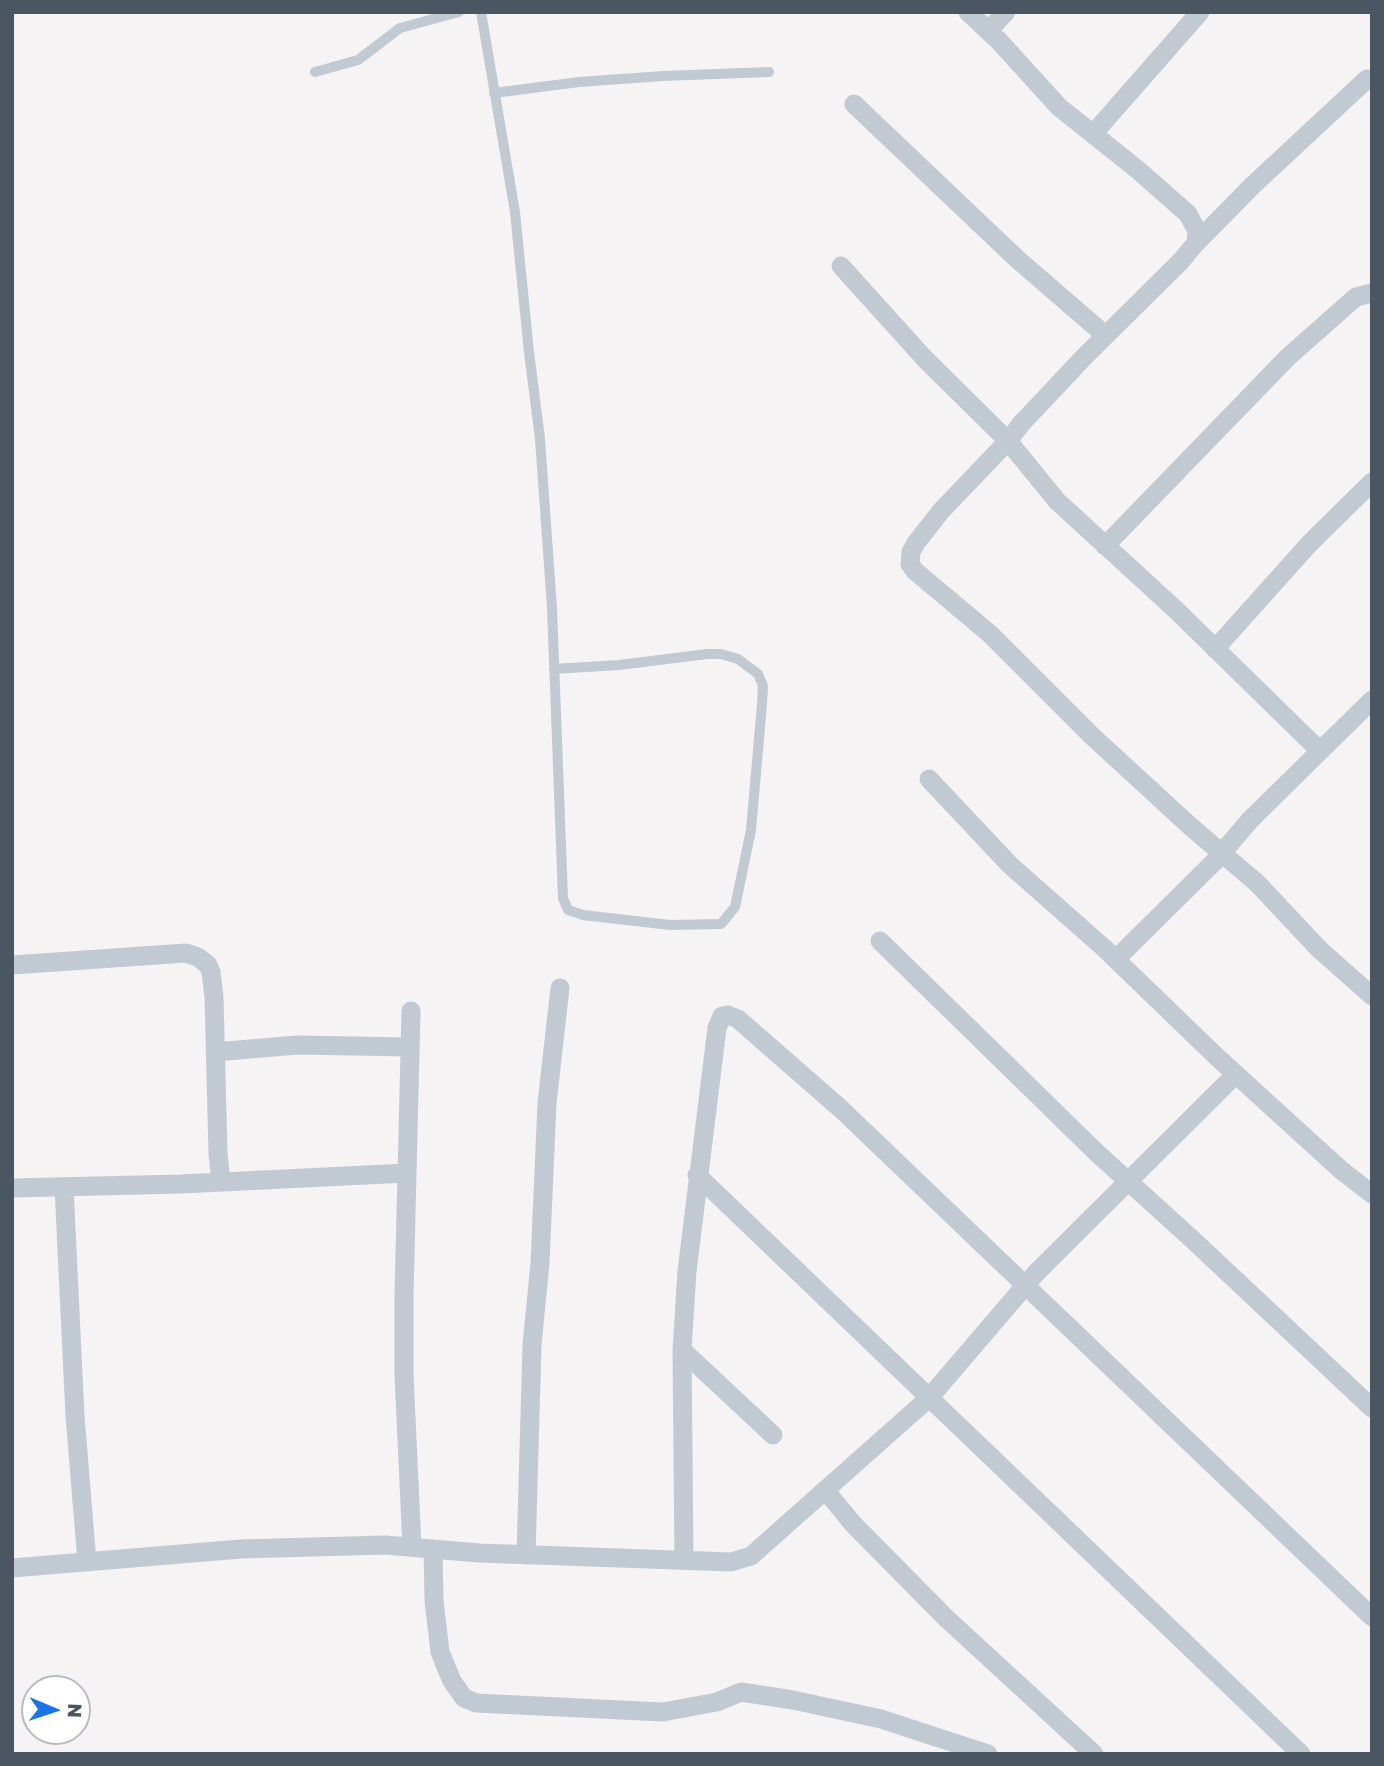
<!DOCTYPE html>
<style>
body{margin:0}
#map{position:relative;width:1384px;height:1766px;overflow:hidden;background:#f5f3f3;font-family:"Golos Text",sans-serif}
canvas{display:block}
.frame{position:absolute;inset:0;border:14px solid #4a5661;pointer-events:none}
.north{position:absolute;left:21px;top:1675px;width:70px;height:70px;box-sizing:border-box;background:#fff;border:2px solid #b7bbc0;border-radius:50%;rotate:92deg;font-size:19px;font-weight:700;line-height:28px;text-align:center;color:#4a5661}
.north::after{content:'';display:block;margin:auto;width:24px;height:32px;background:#1a73e8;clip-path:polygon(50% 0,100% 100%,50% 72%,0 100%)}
</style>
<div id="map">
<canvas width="1384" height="1766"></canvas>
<div class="frame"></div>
<div class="north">N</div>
</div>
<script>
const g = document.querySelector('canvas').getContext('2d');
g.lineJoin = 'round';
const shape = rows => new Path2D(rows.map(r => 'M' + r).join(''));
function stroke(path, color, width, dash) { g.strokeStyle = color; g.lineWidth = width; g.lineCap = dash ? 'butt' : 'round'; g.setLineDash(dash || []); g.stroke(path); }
const lane = shape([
 [481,12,515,212,529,352,540,439,552,608,563,898,568,910,583,915,670,925,721,924,735,907,751,830,762,704,763,686,758,674,738,659,721,654,707,654,619,665,554,669],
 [315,72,358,60,400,28,459,12],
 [494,93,579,82,663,76,769,72]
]);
const street = shape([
 [968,12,999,41,1059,107,1138,170,1188,214,1197,231,1196,243,1180,262,1085,356,1021,424,1008,441,941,511,916,543,911,552,910,564,915,571,990,634,1092,736,1190,826,1257,883,1319,949,1372,996],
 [988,31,1006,12],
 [854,104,1016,258,1105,335],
 [1093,134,1200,12],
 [1196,243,1252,186,1367,79],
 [841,266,925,359,1008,441,1057,501,1176,610,1320,751],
 [1105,546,1288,357,1356,297,1372,293],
 [1215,649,1310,543,1372,482],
 [929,779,1010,865,1104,948,1218,1058,1341,1170,1372,1194],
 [880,941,1097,1153,1193,1240,1372,1408],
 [1116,959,1215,861,1250,820,1372,700],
 [12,965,186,953,198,957,208,965,211,972,214,997,218,1154,221,1182],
 [411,1011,404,1295,404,1375,412,1547],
 [215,1052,297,1045,410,1047],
 [697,1175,1301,1754],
 [64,1187,75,1416,87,1562],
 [12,1188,181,1184,407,1173],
 [682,1350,773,1435],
 [825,1490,854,1525,946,1618,1094,1754],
 [433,1549,434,1601,440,1652,452,1681,464,1698,476,1703,663,1712,717,1702,741,1692,793,1700,881,1719,988,1754],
 [526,1555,532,1345,540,1263,547,1103,560,988],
 [684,1560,682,1350,687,1271,717,1028,722,1016,728,1015,738,1019,841,1109,1372,1617],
 [12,1568,241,1549,385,1545,479,1553,731,1562,751,1556,929,1398,1036,1273,1236,1074]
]);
stroke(lane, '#c1cad2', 10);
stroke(street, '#c1cad2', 19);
</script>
